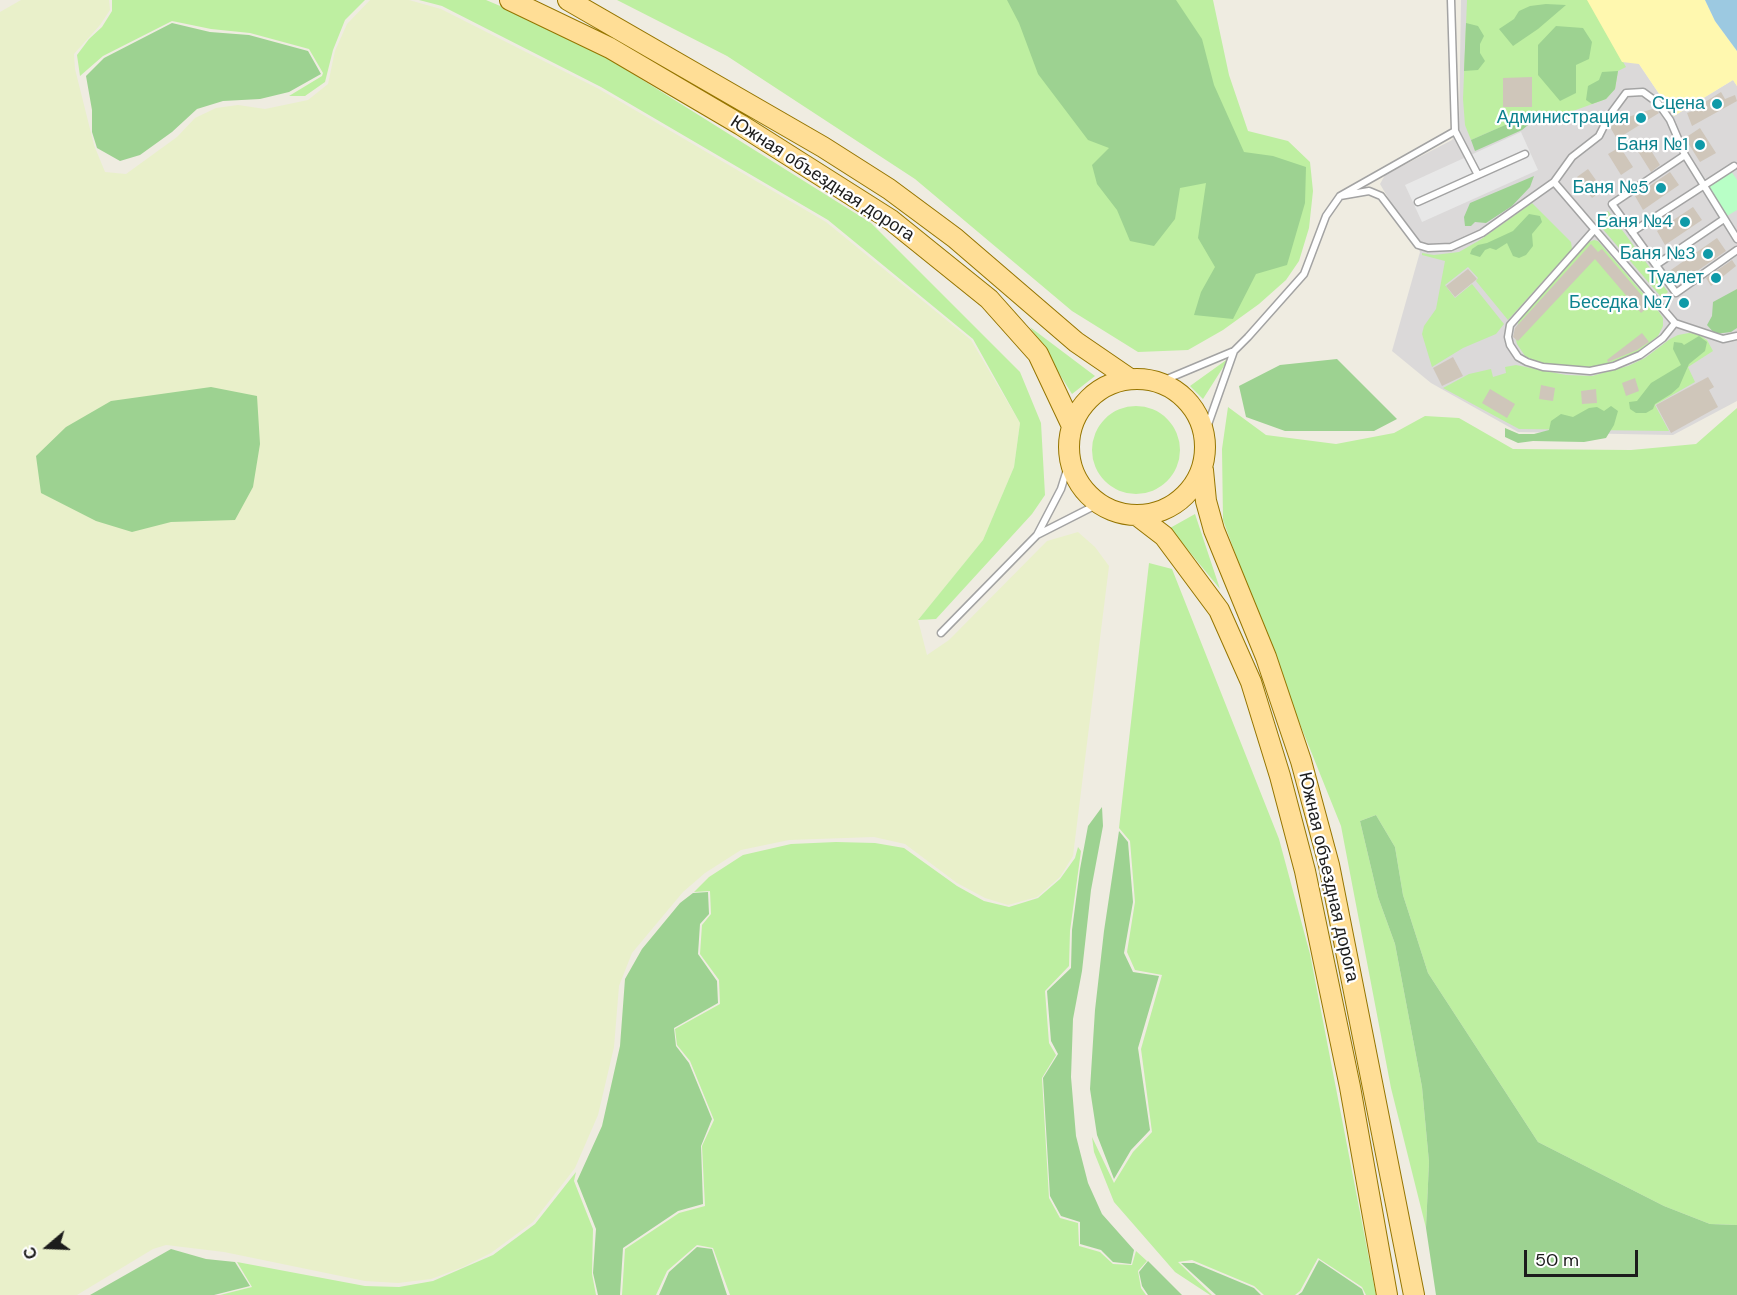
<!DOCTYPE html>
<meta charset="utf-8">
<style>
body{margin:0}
#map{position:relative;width:1737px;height:1295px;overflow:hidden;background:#efece1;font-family:"DM Sans",sans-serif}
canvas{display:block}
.north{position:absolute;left:18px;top:1217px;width:60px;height:60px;-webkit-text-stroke:4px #fff;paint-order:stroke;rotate:251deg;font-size:16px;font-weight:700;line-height:24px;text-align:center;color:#1c1c1c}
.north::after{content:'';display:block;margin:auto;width:21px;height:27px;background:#1c1c1c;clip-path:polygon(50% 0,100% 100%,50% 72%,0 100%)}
.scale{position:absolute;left:1524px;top:1250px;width:114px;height:27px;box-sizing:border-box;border:3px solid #1c1c1c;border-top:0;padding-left:8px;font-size:18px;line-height:21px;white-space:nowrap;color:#1c1c1c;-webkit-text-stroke:4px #fff;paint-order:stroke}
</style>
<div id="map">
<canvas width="1737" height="1295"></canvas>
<div class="north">С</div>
<div class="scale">50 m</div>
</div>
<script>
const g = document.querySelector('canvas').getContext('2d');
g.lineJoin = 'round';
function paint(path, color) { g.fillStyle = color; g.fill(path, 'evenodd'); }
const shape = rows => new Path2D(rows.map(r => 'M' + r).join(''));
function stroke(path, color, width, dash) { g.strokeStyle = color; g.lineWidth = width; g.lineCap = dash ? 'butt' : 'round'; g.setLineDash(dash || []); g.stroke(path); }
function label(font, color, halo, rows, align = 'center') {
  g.font = font + ' "DM Sans",sans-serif'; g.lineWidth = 4.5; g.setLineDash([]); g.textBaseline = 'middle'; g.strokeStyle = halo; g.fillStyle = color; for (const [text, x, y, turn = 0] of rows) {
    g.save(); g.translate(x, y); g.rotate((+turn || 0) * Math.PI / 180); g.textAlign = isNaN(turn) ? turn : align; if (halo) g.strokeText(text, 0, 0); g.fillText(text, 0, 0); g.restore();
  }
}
const residential = shape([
 [1461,0,1587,0,1639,64,1674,116,1733,80,1737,86,1737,401,1673,435,1518,432,1431,383,1392,351,1420,252,1380,184,1385,175,1452,140,1459,126]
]);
const farmland = shape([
 [21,0,109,0,110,10,100,25,74,54,75,69,94,145,105,172,126,174,177,137,195,118,216,108,238,105,265,109,308,100,328,84,335,51,347,24,370,0,409,0,441,9,599,89,826,222,971,340,1020,423,1014,467,983,540,918,620,927,655,949,640,1047,541,1078,532,1095,547,1109,566,1073,856,1060,877,1037,897,1008,905,985,898,957,883,905,844,874,837,789,840,741,850,705,873,683,892,632,953,619,986,614,1047,598,1115,575,1168,533,1222,491,1253,463,1267,431,1279,398,1283,365,1281,224,1252,166,1245,153,1249,77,1295,0,1295,0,12]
]);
const grass = shape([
 [112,0,365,0,345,20,333,50,325,82,305,96,289,96,322,76,323,73,309,49,250,33,211,29,172,21,103,56,80,76,77,55,89,39,102,27,112,11],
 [419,0,486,0,574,37,871,223,1020,372,1041,423,1045,495,1032,514,936,619,918,620,983,540,1014,467,1020,423,973,339,828,220,601,87,442,6],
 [617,0,1213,0,1229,75,1248,131,1288,141,1310,162,1313,191,1309,228,1299,261,1286,280,1259,304,1223,330,1188,350,1138,352,1072,311,915,179,727,56],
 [1467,0,1588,0,1626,67,1618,71,1615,89,1606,99,1562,115,1543,116,1540,110,1471,140,1465,125,1463,99],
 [1532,203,1571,242,1572,249,1508,320,1476,281,1478,278,1468,267,1445,285,1455,298,1472,284,1504,324,1496,334,1463,348,1432,367,1422,334,1424,326,1436,309,1445,261,1422,255,1422,253,1434,255,1459,252,1480,240],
 [1608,211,1668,292,1662,298,1595,220],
 [1594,240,1598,241,1659,312,1663,318,1663,326,1658,336,1639,351,1622,359,1591,368,1565,368,1537,362,1525,356,1517,344,1515,336,1519,320,1589,242],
 [1030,327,1095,376,1072,394],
 [1689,333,1698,334,1707,340,1713,351,1688,367,1695,382,1655,405,1669,431,1519,429,1443,388,1469,374,1491,369,1493,377,1506,373,1505,367,1516,365,1566,375,1592,376,1628,366,1645,358,1670,339,1678,335],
 [1229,358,1203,399,1190,386],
 '1092 450a44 44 0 1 1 88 0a44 44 0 1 1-88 0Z',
 [1228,407,1266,435,1336,444,1394,433,1425,416,1459,418,1513,449,1631,450,1696,444,1737,408,1737,1225,1710,1224,1664,1206,1538,1142,1428,973,1403,895,1395,847,1376,815,1360,821,1378,897,1395,944,1422,1087,1429,1162,1426,1228,1391,1088,1341,826,1277,667,1223,520,1222,449],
 [1195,514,1220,589,1170,528],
 [1149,563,1172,569,1279,839,1310,954,1376,1295,1366,1295,1362,1287,1318,1258,1300,1291,1295,1295,1264,1295,1254,1286,1192,1260,1178,1262,1212,1295,1210,1295,1175,1272,1114,1202,1094,1152,1092,1137,1114,1183,1133,1152,1152,1132,1141,1049,1162,975,1135,970,1127,952,1135,902,1130,841,1119,828],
 [836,842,875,843,904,848,957,886,984,901,1009,907,1038,898,1060,879,1075,858,1078,847,1081,851,1070,931,1069,966,1045,991,1049,1043,1056,1055,1042,1078,1049,1198,1060,1218,1078,1223,1079,1246,1100,1252,1113,1264,1132,1265,1136,1251,1147,1261,1138,1271,1141,1288,1146,1295,730,1295,713,1248,697,1245,667,1271,656,1295,622,1295,625,1249,679,1213,705,1206,702,1146,714,1120,690,1061,677,1045,675,1029,720,1004,719,980,700,954,702,925,711,914,710,891,694,892,709,877,743,855,791,844],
 [576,1172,574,1181,593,1229,592,1274,596,1295,220,1295,252,1287,237,1262,365,1286,399,1287,433,1281,493,1255,535,1224]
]);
const forest = shape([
 [1007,0,1176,0,1202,39,1214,85,1244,152,1273,156,1306,167,1305,203,1287,265,1256,274,1233,319,1194,315,1201,292,1215,267,1198,238,1206,183,1180,188,1175,219,1154,246,1130,241,1117,210,1097,184,1092,165,1109,148,1088,140,1038,74,1019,23],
 [1546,4,1566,5,1538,29,1513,46,1499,29,1514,19,1519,11,1530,6],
 [172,23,210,32,249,35,308,51,321,74,289,92,260,99,223,101,197,109,172,132,140,155,120,161,97,148,92,132,92,110,86,76,104,58],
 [1466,23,1478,26,1484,36,1480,44,1480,53,1485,61,1478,70,1464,71],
 [1556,26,1583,28,1592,42,1589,59,1576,65,1576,93,1560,101,1538,75,1538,45],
 [1618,71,1615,89,1606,99,1592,104,1586,100,1588,86,1599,80,1602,72],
 [1528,115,1528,125,1522,130,1475,151,1471,140],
 [1534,176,1530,187,1512,206,1486,223,1475,222,1471,226,1465,226,1464,217,1470,203],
 [1529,214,1540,216,1542,222,1532,234,1533,246,1526,255,1519,258,1513,256,1507,243,1496,250,1490,248,1485,250,1480,257,1470,254,1472,249,1478,245,1487,243,1513,231],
 [1737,289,1737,328,1731,332,1715,334,1707,325,1712,316,1713,302],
 [1699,336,1707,342,1705,351,1689,364,1679,387,1671,394,1655,404,1653,409,1646,413,1636,413,1630,409,1629,402,1637,401,1651,383,1681,365,1673,349,1674,342,1682,343,1684,345],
 [1337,359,1397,419,1374,431,1285,431,1246,417,1239,386,1280,365],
 [211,387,257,396,260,444,253,487,235,520,171,522,132,532,96,521,41,493,36,456,66,427,111,401],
 [1611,406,1618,411,1614,425,1606,438,1584,442,1533,441,1518,443,1505,437,1505,428,1519,434,1534,434,1549,430,1551,421,1561,414,1573,417,1589,408,1597,407,1604,411],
 [1102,807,1103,826,1091,890,1082,971,1073,1019,1071,1077,1076,1136,1088,1183,1102,1214,1134,1250,1131,1264,1113,1262,1101,1250,1080,1244,1080,1222,1061,1216,1050,1196,1043,1078,1058,1054,1051,1041,1047,991,1071,968,1072,930,1080,869,1088,826],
 [1376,815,1395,847,1403,895,1428,973,1538,1142,1664,1206,1710,1224,1737,1225,1737,1295,1436,1295,1426,1228,1429,1162,1422,1087,1395,944,1378,897,1360,821],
 [1119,831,1128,842,1133,902,1124,953,1133,972,1159,976,1138,1048,1150,1130,1131,1150,1114,1179,1097,1135,1090,1089,1095,1010,1104,931],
 [708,892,709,914,700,924,698,954,717,981,718,1003,674,1028,676,1046,689,1063,712,1119,701,1146,703,1204,678,1211,623,1248,620,1295,598,1295,593,1273,596,1229,577,1181,602,1126,620,1046,625,979,642,949,680,903,693,893],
 [697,1247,712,1249,727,1295,659,1295,669,1272],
 [171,1249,206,1259,235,1262,250,1286,214,1295,90,1295],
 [1319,1260,1362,1289,1364,1295,1298,1295,1302,1292],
 [1148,1261,1182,1295,1148,1295,1142,1286,1139,1272],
 [1181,1263,1194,1263,1254,1288,1261,1295,1216,1295]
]);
const sand = shape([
 [1587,0,1705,0,1715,21,1737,51,1737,86,1733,80,1674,116,1639,64,1622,62]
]);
const park = shape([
 [1731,171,1737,180,1737,210,1727,216,1708,185]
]);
const parking = shape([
 [1521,132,1538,170,1422,222,1405,185]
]);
const water = shape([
 [1705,0,1737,0,1737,51,1715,21]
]);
const building = shape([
 [1532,77,1532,107,1503,107,1503,78],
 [1721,92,1725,99,1735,95,1737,101,1692,126,1687,113,1707,106,1705,102],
 [1655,108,1659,113,1617,139,1610,127,1619,120],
 [1700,128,1716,153,1700,162,1685,138],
 [1644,139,1660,165,1651,172,1634,145],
 [1620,147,1633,167,1621,175,1608,154],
 [1588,169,1603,190,1592,198,1577,177],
 [1670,172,1679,185,1643,210,1635,196],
 [1693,207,1702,220,1665,245,1657,231],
 [1717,238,1726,251,1677,285,1668,272],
 [1591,244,1598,252,1602,249,1650,305,1641,313,1595,259,1518,341,1513,337,1515,328],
 [1732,260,1736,266,1711,286,1706,278],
 [1468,269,1477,279,1455,297,1446,286],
 [1642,333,1649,342,1637,350,1608,362,1607,360],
 [1453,357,1463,376,1442,386,1433,368],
 [1708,377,1714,387,1709,390,1718,407,1671,433,1656,405],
 [1635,378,1639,391,1626,396,1622,383],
 [1541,385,1555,388,1553,401,1539,399],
 [1490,389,1515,404,1507,418,1482,403],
 [1596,389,1597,403,1582,404,1581,391]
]);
const service = shape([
 [1455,131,1478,175],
 [1685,155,1612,204,1676,293,1737,250],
 [1554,182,1675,323],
 [1340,196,1369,191,1381,196,1418,245,1428,248,1451,247,1482,233,1554,182,1572,157,1599,136,1609,116,1626,93,1643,92,1658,103,1670,120,1685,155,1737,239],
 [1418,202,1525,154],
 [1595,229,1510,325,1508,337,1510,345,1518,357,1527,362,1543,367,1590,371,1614,366,1640,355,1663,338,1675,323,1723,339,1737,336],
 [1632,232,1734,166],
 [1656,265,1724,219],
 [1160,382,1234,351,1248,337,1304,274,1326,216,1340,196,1455,131,1451,0],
 [1205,433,1234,351],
 [1037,535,1098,504],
 [941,633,1037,535,1061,489,1070,460]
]);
const primary = shape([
 [510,0,610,48,741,125,891,220,989,299,1038,354,1072,426],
 [568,0,823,147,889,189,955,238,1076,342,1130,379],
 '1069 447a68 68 0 1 1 136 0a68 68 0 1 1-136 0Z',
 [1203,470,1206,501,1214,530,1266,657,1301,761,1329,865,1414,1295],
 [1138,516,1164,536,1219,610,1251,682,1280,776,1305,871,1350,1087,1387,1295]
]);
const markers = [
 [1717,104,6,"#0f9aa8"],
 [1641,118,6,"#0f9aa8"],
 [1700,145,6,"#0f9aa8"],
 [1661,188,6,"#0f9aa8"],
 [1685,222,6,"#0f9aa8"],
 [1708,254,6,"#0f9aa8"],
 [1716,278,6,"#0f9aa8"],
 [1684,303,6,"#0f9aa8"]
];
const cultureNames = [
 ["Сцена",1705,104],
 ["Администрация",1629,118],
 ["Баня №1",1688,145],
 ["Баня №5",1649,188],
 ["Баня №4",1673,222],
 ["Баня №3",1696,254],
 ["Туалет",1704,278],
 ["Беседка №7",1672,303]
];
const streetNames = [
 ["Южная объездная дорога",822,179,33],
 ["Южная объездная дорога",1328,877,77]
];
paint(residential, '#dbd9d9');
paint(farmland, '#e9f0ca');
paint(grass, '#beefa1');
paint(forest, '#9dd291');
paint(sand, '#fff8af');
paint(park, '#b8ffc6');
paint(parking, '#e8e8e8');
paint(water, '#9cc9e1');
paint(building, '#cfc6ba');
stroke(service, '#a3a3a3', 9);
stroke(primary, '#957500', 22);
stroke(service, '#fff', 6);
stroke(primary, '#ffde96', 20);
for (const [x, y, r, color] of markers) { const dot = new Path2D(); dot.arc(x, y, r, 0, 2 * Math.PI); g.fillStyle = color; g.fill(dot); stroke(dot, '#fff', 2); }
label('18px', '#0d838f', '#fff', cultureNames, 'right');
label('18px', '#1c1c1c', '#fff', streetNames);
</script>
